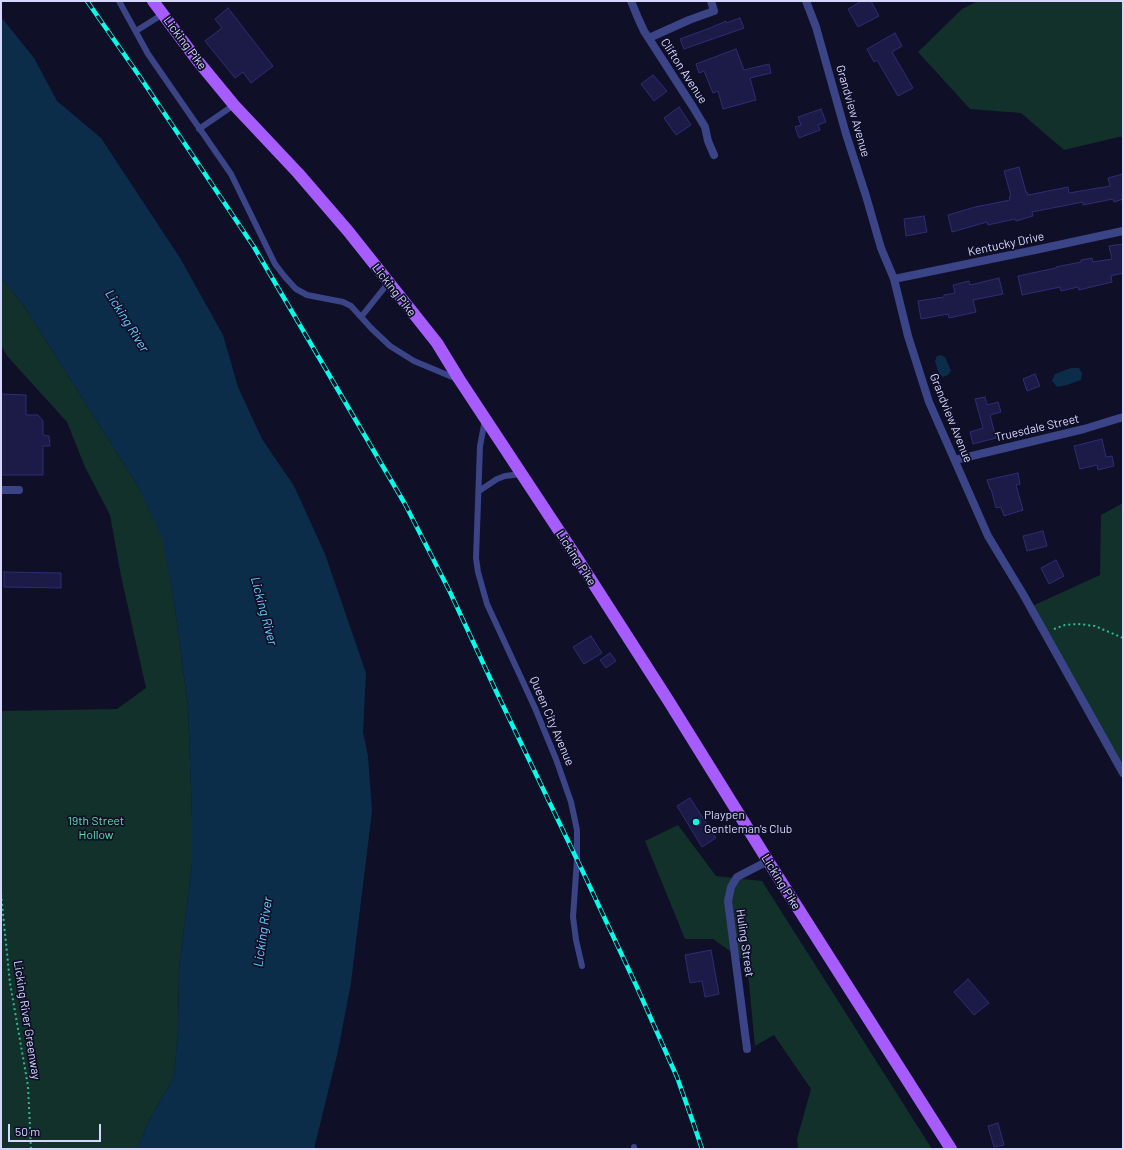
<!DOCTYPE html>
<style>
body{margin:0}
#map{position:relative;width:1124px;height:1150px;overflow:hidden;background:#0f0f27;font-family:Barlow,sans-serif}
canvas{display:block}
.frame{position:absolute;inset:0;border:2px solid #d5d7ff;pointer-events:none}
.scale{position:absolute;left:8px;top:1124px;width:93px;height:18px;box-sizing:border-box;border:2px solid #d5d7ff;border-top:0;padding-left:5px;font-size:12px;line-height:14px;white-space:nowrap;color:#d5d7ff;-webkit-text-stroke:3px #0f0f27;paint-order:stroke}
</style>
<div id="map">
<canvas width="1124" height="1150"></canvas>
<div class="frame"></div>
<div class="scale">50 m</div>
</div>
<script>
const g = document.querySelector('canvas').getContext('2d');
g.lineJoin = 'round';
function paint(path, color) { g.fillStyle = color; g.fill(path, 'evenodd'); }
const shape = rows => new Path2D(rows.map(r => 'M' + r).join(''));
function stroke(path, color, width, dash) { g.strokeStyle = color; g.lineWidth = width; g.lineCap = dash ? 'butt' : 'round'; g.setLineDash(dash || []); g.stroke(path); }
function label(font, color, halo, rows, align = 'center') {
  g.font = font + ' Barlow,sans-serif'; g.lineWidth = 3.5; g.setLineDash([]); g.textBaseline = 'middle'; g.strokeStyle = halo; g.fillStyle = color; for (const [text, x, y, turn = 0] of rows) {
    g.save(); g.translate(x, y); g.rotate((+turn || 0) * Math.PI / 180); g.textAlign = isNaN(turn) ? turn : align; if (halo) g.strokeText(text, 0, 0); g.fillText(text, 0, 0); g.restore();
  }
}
const green = shape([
 [978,1,1123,1,1123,136,1064,150,1021,113,970,109,918,52,962,9],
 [1,278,24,306,139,488,163,538,174,601,188,707,192,818,192,863,179,967,178,1032,174,1077,150,1118,137,1149,1,1149,1,711,117,709,146,688,121,576,110,515,85,467,67,422,8,357,1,346],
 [1123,503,1123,773,1030,607,1100,575,1101,515],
 [678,825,716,876,762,881,932,1149,798,1149,797,1139,811,1089,774,1035,755,1046,747,963,713,939,685,939,645,841]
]);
const water = shape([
 [1,17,34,58,57,101,101,138,180,258,223,335,238,387,262,439,294,486,325,554,366,673,363,732,368,756,372,811,351,983,338,1051,314,1149,137,1149,150,1118,174,1077,178,1032,179,967,192,863,192,818,188,707,174,601,162,538,139,488,24,306,1,278],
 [941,355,945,357,951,371,948,375,943,377,939,374,935,361,937,356],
 [1071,368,1079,368,1082,373,1081,380,1067,385,1057,387,1052,381,1055,374]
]);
const building = shape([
 [862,1,871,1,879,16,858,27,848,9,862,1],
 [228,8,273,66,251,83,243,72,235,78,205,41,222,28,215,19,228,8],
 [740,18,744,28,684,49,680,39,710,28,726,21,726,23,740,18],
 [895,33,902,46,892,52,913,88,898,96,877,60,874,62,867,49,895,33],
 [736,49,744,70,769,64,771,73,750,78,756,100,723,109,718,91,713,93,704,71,699,73,696,64,736,49],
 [653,75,667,91,654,101,641,84,653,75],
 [679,107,691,125,676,135,664,118,679,107],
 [821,109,826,122,818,125,820,130,799,138,795,127,801,125,798,117,821,109],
 [1019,167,1026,192,1027,192,1028,195,1068,187,1069,193,1110,186,1108,178,1123,174,1123,199,1114,202,1113,199,1083,205,1083,202,1032,212,1033,216,1016,221,1015,219,988,225,987,222,952,232,948,215,975,207,1010,200,1009,197,1011,196,1004,171,1019,167],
 [924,216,927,232,906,236,904,219,924,216],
 [1123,244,1123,273,1111,276,1112,282,1079,290,1078,287,1061,291,1060,287,1022,295,1018,276,1056,268,1056,267,1081,262,1081,260,1092,258,1093,262,1112,259,1109,246,1123,244],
 [999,278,1003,294,973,300,976,312,949,318,948,314,921,319,918,301,944,297,944,295,955,293,953,285,969,281,970,285,999,278],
 [1035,374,1040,386,1027,391,1023,379,1035,374],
 [1,394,26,395,26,415,38,415,43,421,43,435,49,436,50,446,43,446,43,475,1,475,1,394],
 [985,397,987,405,998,402,1001,412,990,415,996,438,973,444,970,432,983,428,975,399,985,397],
 [1102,439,1106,457,1112,456,1114,466,1098,470,1097,465,1080,469,1074,446,1102,439],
 [1018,473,1020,484,1016,485,1023,510,1004,516,1001,507,996,508,991,489,990,489,987,480,1018,473],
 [1043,531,1047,546,1027,551,1023,536,1043,531],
 [1056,560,1064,576,1049,584,1041,568,1056,560],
 [4,572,61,573,61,588,4,587,4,572],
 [591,636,602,653,584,664,573,647,591,636],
 [610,653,616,661,606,668,600,660,610,653],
 [690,798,716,838,702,847,677,806,690,798],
 [711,950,719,994,705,997,702,981,690,983,685,955,711,950],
 [968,979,989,1003,974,1015,954,992,968,979],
 [998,1123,1004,1145,994,1147,988,1126,998,1123]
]);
const path = shape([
 [1054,629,1065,625,1078,624,1095,626,1123,638],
 [1,894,10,983,28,1086,31,1149]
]);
const lane = shape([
 [119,1,148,54,231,174,275,264,285,277,296,289,307,295,343,302,351,306,371,328,390,346,414,361,457,379],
 [136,31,163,14],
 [199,129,234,105],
 [361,317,389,282],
 [485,420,480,446,476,558,478,572,487,604,535,708,556,759,571,802,577,830,577,859,573,917,576,940,582,966],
 [479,491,497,479,505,476,521,474],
 [634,1147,634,1149]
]);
const street = shape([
 [631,1,638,18,644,31,693,107,705,127,708,141,714,155],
 [806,1,816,27,846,134,866,196,881,248,894,279,908,336,929,402,988,536,1023,594,1123,773],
 [649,38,689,20,714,11,711,1],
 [894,279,1035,250,1123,231],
 [955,460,1084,429,1123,417],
 [1,490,19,490],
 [747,1049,728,901,731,887,737,877,768,861]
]);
const primary = shape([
 [153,1,197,60,234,105,298,173,348,231,437,343,459,379,577,558,668,700,768,861,951,1149]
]);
const rail = shape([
 [87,1,140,77,254,247,405,504,450,592,496,691,583,872,636,985,677,1077,694,1125,702,1149]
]);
const markers = [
 [696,822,4,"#01ffec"]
];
const streetNames = [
 ["Licking Pike",185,43,53],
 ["Clifton Avenue",684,71,57],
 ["Grandview Avenue",853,111,74],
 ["Kentucky Drive",1006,244,-12],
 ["Licking Pike",394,290,52],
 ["Grandview Avenue",951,418,68],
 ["Truesdale Street",1037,428,-13],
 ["Licking Pike",576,558,57],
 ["Queen City Avenue",552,721,67],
 ["Licking Pike",781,882,58],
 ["Huling Street",745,943,82],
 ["Licking River Greenway",27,1020,81]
];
const poiNames = [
 ["Playpen",704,815],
 ["Gentleman's Club",704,829]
];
const parkNames = [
 ["19th Street",96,821],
 ["Hollow",96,835]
];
const waterNames = [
 ["Licking River",127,321,58],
 ["Licking River",264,611,75],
 ["Licking River",263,932,-82]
];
paint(green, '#12312a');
paint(water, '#0c2d49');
paint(building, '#1c1b48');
stroke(building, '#2f2d74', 1);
stroke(path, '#2fb999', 2, [2, 3]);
stroke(lane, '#3a4486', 6);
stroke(street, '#3a4486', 8);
stroke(primary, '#a65cff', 12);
stroke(rail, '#01ffec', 4.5);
stroke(rail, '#0f0f27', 3, [9]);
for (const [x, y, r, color] of markers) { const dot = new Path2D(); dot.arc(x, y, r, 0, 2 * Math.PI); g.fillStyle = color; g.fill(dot); stroke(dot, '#0f0f27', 1.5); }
label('12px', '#d5d7ff', '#0f0f27', streetNames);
label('12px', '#d5d7ff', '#0f0f27', poiNames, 'left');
label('12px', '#5fe0aa', '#0f0f27', parkNames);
label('italic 13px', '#63d2ff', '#0f0f27', waterNames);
</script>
